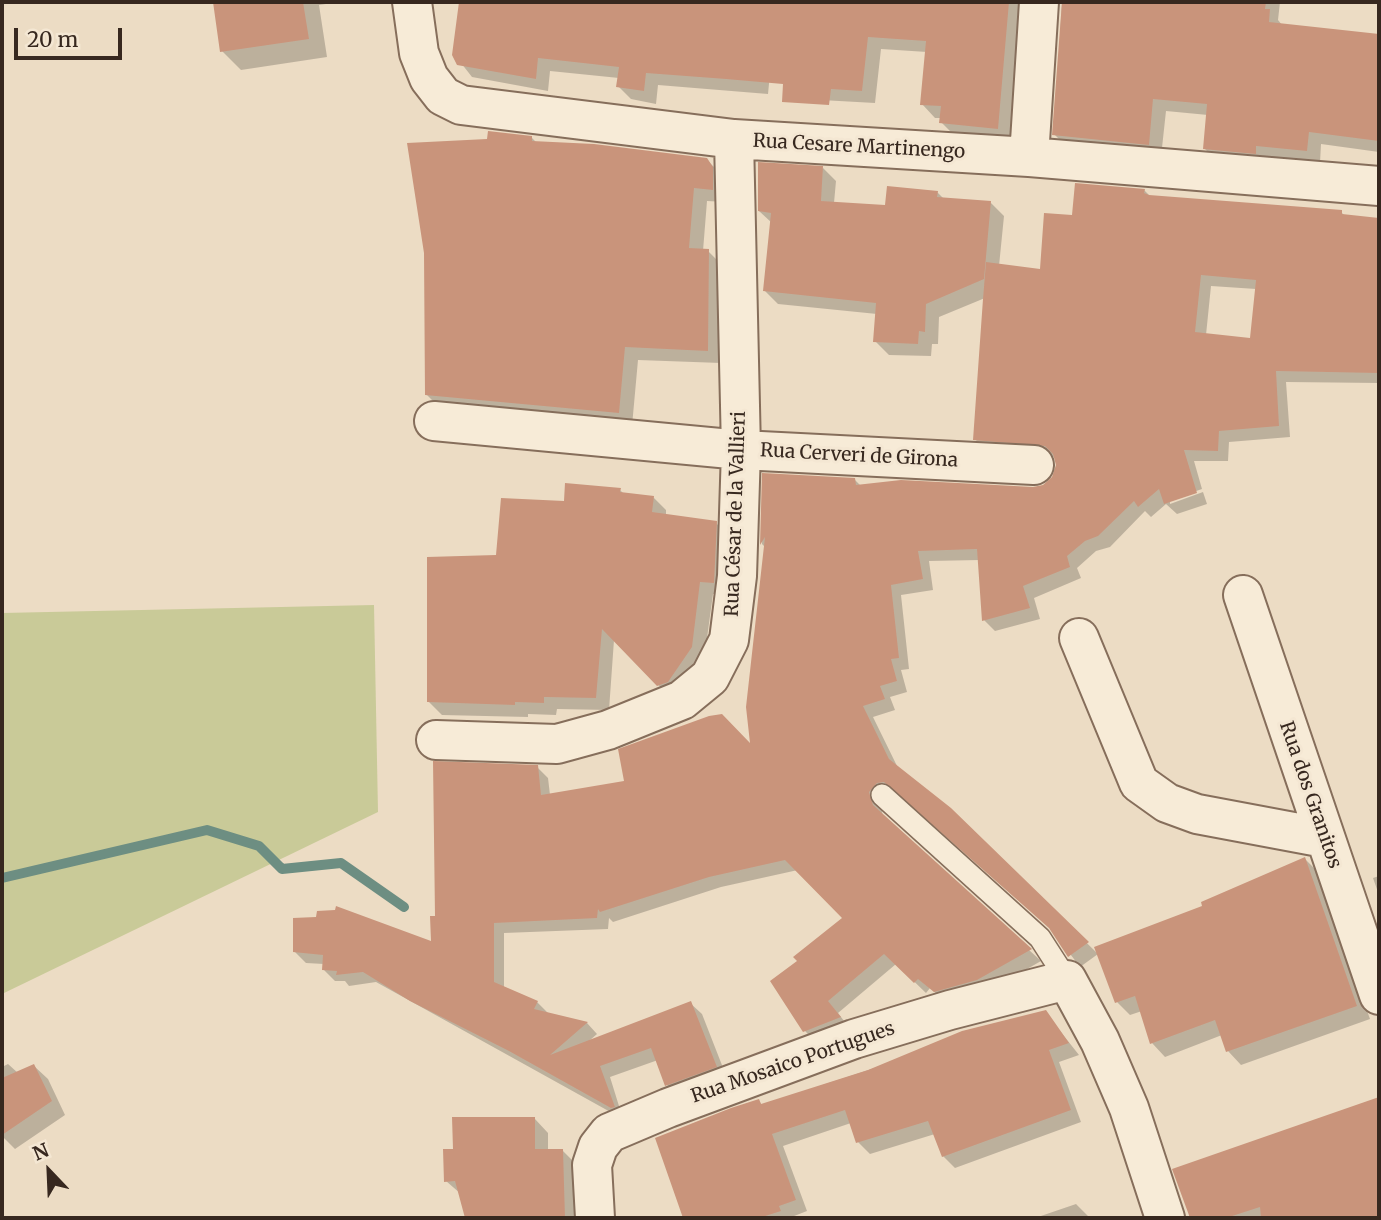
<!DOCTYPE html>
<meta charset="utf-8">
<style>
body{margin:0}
#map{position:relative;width:1381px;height:1220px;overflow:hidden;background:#ecdcc4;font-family:Merriweather,serif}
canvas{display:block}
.frame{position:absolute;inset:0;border:4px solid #37281f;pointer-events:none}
.north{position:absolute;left:14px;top:1136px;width:70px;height:70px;-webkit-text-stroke:5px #f4e7d3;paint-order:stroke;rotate:337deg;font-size:19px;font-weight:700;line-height:28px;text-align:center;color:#37281f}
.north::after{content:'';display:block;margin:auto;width:24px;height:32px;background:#37281f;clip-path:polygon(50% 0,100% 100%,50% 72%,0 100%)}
.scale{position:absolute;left:14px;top:28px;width:108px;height:32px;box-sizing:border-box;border:4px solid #37281f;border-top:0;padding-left:9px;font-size:21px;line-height:24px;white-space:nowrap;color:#37281f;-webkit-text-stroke:5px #f4e7d3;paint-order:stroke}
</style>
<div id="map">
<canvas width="1381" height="1220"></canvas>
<div class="frame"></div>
<div class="north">N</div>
<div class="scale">20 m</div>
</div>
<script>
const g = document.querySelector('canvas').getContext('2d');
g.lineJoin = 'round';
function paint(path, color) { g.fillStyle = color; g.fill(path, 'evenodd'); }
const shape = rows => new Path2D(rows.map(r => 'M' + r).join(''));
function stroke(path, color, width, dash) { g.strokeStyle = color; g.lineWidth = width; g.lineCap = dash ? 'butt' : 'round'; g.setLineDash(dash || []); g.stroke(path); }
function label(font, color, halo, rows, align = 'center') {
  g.font = font + ' Merriweather,serif'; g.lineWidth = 6; g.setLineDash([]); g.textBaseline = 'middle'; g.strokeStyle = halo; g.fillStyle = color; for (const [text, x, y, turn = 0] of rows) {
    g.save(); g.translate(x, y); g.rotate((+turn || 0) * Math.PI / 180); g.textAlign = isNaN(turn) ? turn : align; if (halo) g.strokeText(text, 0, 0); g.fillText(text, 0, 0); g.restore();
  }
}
const green = shape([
 [374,605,378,812,2,994,2,613]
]);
const shadow = shape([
 [215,2,340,2,319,5,327,57,241,70,222,51],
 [461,2,777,2,768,94,658,85,656,104,631,99,618,86,619,78,550,71,548,91,472,77,454,54],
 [817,2,1035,2,1021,22,1010,142,954,135,941,122,941,118,935,118,922,104,927,52,881,49,875,103,821,100,808,87],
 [1062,2,1280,2,1278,20,1282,25,1379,36,1379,152,1321,144,1320,163,1218,162,1205,149,1208,115,1166,111,1161,157,1067,147,1054,134],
 [532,138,537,143,706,159,720,173,726,202,707,201,703,251,708,251,722,265,721,363,638,360,632,426,440,408,427,395],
 [823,168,836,181,834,203,886,207,937,192,945,200,990,202,1004,216,999,266,1041,271,1073,217,1144,190,1151,197,1341,212,1346,217,1379,220,1379,383,1286,382,1290,437,1229,442,1228,461,1194,461,1202,489,1170,500,1170,504,1203,492,1207,504,1177,514,1166,504,1151,517,1145,511,1110,547,1096,551,1077,568,1081,578,1034,598,1040,619,995,631,984,620,980,560,929,561,933,590,901,595,909,669,901,670,907,692,890,697,895,710,873,717,898,768,950,809,1098,954,1080,967,1052,930,904,796,890,793,880,803,883,816,1041,961,989,991,946,1002,930,988,926,993,896,964,838,1013,850,1029,816,1042,805,1031,800,962,845,918,798,870,721,887,613,922,609,918,608,929,504,933,504,988,537,1002,549,1014,587,1023,597,1034,589,1041,690,1003,702,1014,727,1078,678,1096,667,1085,658,1060,610,1077,623,1119,376,982,349,986,345,981,335,981,324,970,324,964,306,963,295,952,433,944,436,917,537,767,548,778,550,795,626,782,752,748,766,548,762,544,764,475,854,479,861,486,1033,489,1044,486,1053,478,1058,466,1055,457,986,451,975,439,985,298,939,317,938,344,932,344,931,356,889,355,875,341,877,314,778,304,764,290,772,223,759,211],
 [1211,286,1256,289,1252,340,1206,335],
 [620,490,625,495,653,497,666,510,666,516,716,523,729,536,727,595,713,594,704,660,672,699,614,640,609,710,557,709,556,715,528,714,528,717,442,715,428,701,498,557,565,503],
 [1305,859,1318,872,1370,1019,1241,1065,1228,1051,1222,1035,1165,1057,1152,1043,1142,1011,1130,1015,1117,1002,1205,907],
 [1379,876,1379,895,1373,878],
 [1045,1012,1079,1055,1059,1062,1081,1122,955,1168,943,1156,935,1134,870,1154,858,1142,851,1123,783,1146,807,1211,789,1218,685,1218,657,1139,759,1101,762,1105],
 [8,1064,18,1073,34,1066,48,1079,65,1115,15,1149,2,1136,2,1067],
 [1378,1099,1379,1218,1193,1218,1175,1170],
 [535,1119,548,1133,548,1150,562,1150,576,1164,577,1218,466,1218,461,1194,446,1181,455,1151],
 [1076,1204,1090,1218,1035,1218]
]);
const stream = shape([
 [2,878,207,830,259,846,282,869,341,863,404,907]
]);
const building = shape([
 [213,2,303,2,309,39,220,52],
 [459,2,1009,2,998,129,939,123,941,106,920,105,926,41,868,37,862,91,831,89,829,105,782,102,783,84,726,79,646,73,644,91,616,87,619,67,538,58,536,79,457,65,452,55],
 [1062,2,1266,2,1265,9,1270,9,1269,22,1379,34,1379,141,1309,132,1307,151,1256,146,1256,154,1203,149,1207,104,1153,99,1149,145,1052,135],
 [488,131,532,136,532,141,594,144,707,158,713,167,713,190,694,188,689,248,709,249,708,351,625,347,619,413,425,395,424,253,407,143,487,139],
 [758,162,823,166,821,201,885,205,887,186,938,191,937,197,991,201,984,279,926,304,925,332,919,331,918,344,873,342,876,303,763,291,771,213,758,211],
 [1075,183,1145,189,1144,193,1149,195,1342,210,1342,214,1379,218,1379,373,1276,371,1279,426,1219,431,1218,451,1184,450,1197,493,1164,504,1159,489,1138,507,1134,501,1098,536,1085,541,1067,556,1070,567,1023,586,1030,608,982,621,977,549,918,551,923,579,891,585,899,658,891,659,897,681,880,686,885,699,863,706,889,759,951,808,1089,942,1068,957,1049,928,884,782,877,783,869,792,873,805,1032,949,977,980,934,992,918,979,914,983,884,954,828,1001,841,1017,803,1032,770,981,797,961,793,957,842,918,785,860,709,877,600,912,598,909,597,918,494,923,494,982,538,1001,534,1009,588,1022,550,1055,691,1001,717,1067,665,1086,651,1048,600,1066,615,1107,611,1108,509,1051,410,1001,363,972,336,975,337,971,322,970,323,955,293,952,293,918,316,917,317,911,335,910,336,906,431,941,430,916,435,916,433,761,538,765,541,795,624,781,618,749,709,716,722,714,750,743,746,707,765,537,760,545,762,473,855,478,856,485,901,480,1033,487,1043,485,1052,477,1056,465,1053,454,1045,446,973,440,983,299,986,262,1040,269,1044,213,1072,215],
 [1201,275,1256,280,1250,338,1195,332],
 [565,483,621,488,620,492,654,496,652,512,717,521,714,583,700,582,692,647,668,682,657,686,602,629,596,698,544,697,544,703,515,702,515,705,427,702,427,557,496,555,501,498,564,501],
 [1305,857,1357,1006,1226,1052,1215,1020,1150,1044,1135,996,1115,1003,1094,947,1202,906,1201,902],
 [1046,1010,1069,1043,1049,1050,1071,1110,942,1157,928,1121,856,1143,845,1110,772,1134,796,1200,779,1206,781,1211,759,1218,683,1218,655,1138,731,1108,759,1099,761,1104,868,1070,962,1031],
 [34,1064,52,1101,2,1135,2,1078],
 [1379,1097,1379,1218,1261,1218,1260,1207,1226,1218,1190,1218,1172,1169],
 [452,1117,535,1117,535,1149,563,1149,565,1218,465,1218,455,1181,444,1182,443,1149,453,1149]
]);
const service = shape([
 [882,795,1040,938,1067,980]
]);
const minor = shape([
 [412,2,419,53,429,78,443,96,461,105,734,139,1029,157,1379,186],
 [1029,157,1039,2],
 [434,421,741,450,1034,465],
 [1243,595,1379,995],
 [1079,638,1139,783,1167,803,1197,814,1325,838],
 [436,740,557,744,608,730,682,700,710,677,729,640,737,576,741,450,734,139],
 [595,1218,592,1165,598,1147,609,1133,668,1108,854,1039,950,1010,1067,980,1100,1041,1129,1108,1165,1218]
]);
const streetNames = [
 ["Rua Cesare Martinengo",859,147,3],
 ["Rua Cerveri de Girona",859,456,3],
 ["Rua César de la Vallieri",736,514,-88],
 ["Rua dos Granitos",1310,795,71],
 ["Rua Mosaico Portugues",793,1063,-19]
];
paint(green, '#c9ca98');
paint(shadow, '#0003');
stroke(stream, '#6d8e82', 10);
paint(building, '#c9947b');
stroke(service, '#866e5b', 24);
stroke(minor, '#866e5b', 42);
stroke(service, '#f7ebd7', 21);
stroke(minor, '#f7ebd7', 38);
label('19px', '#37281f', '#f4e7d3', streetNames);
</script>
